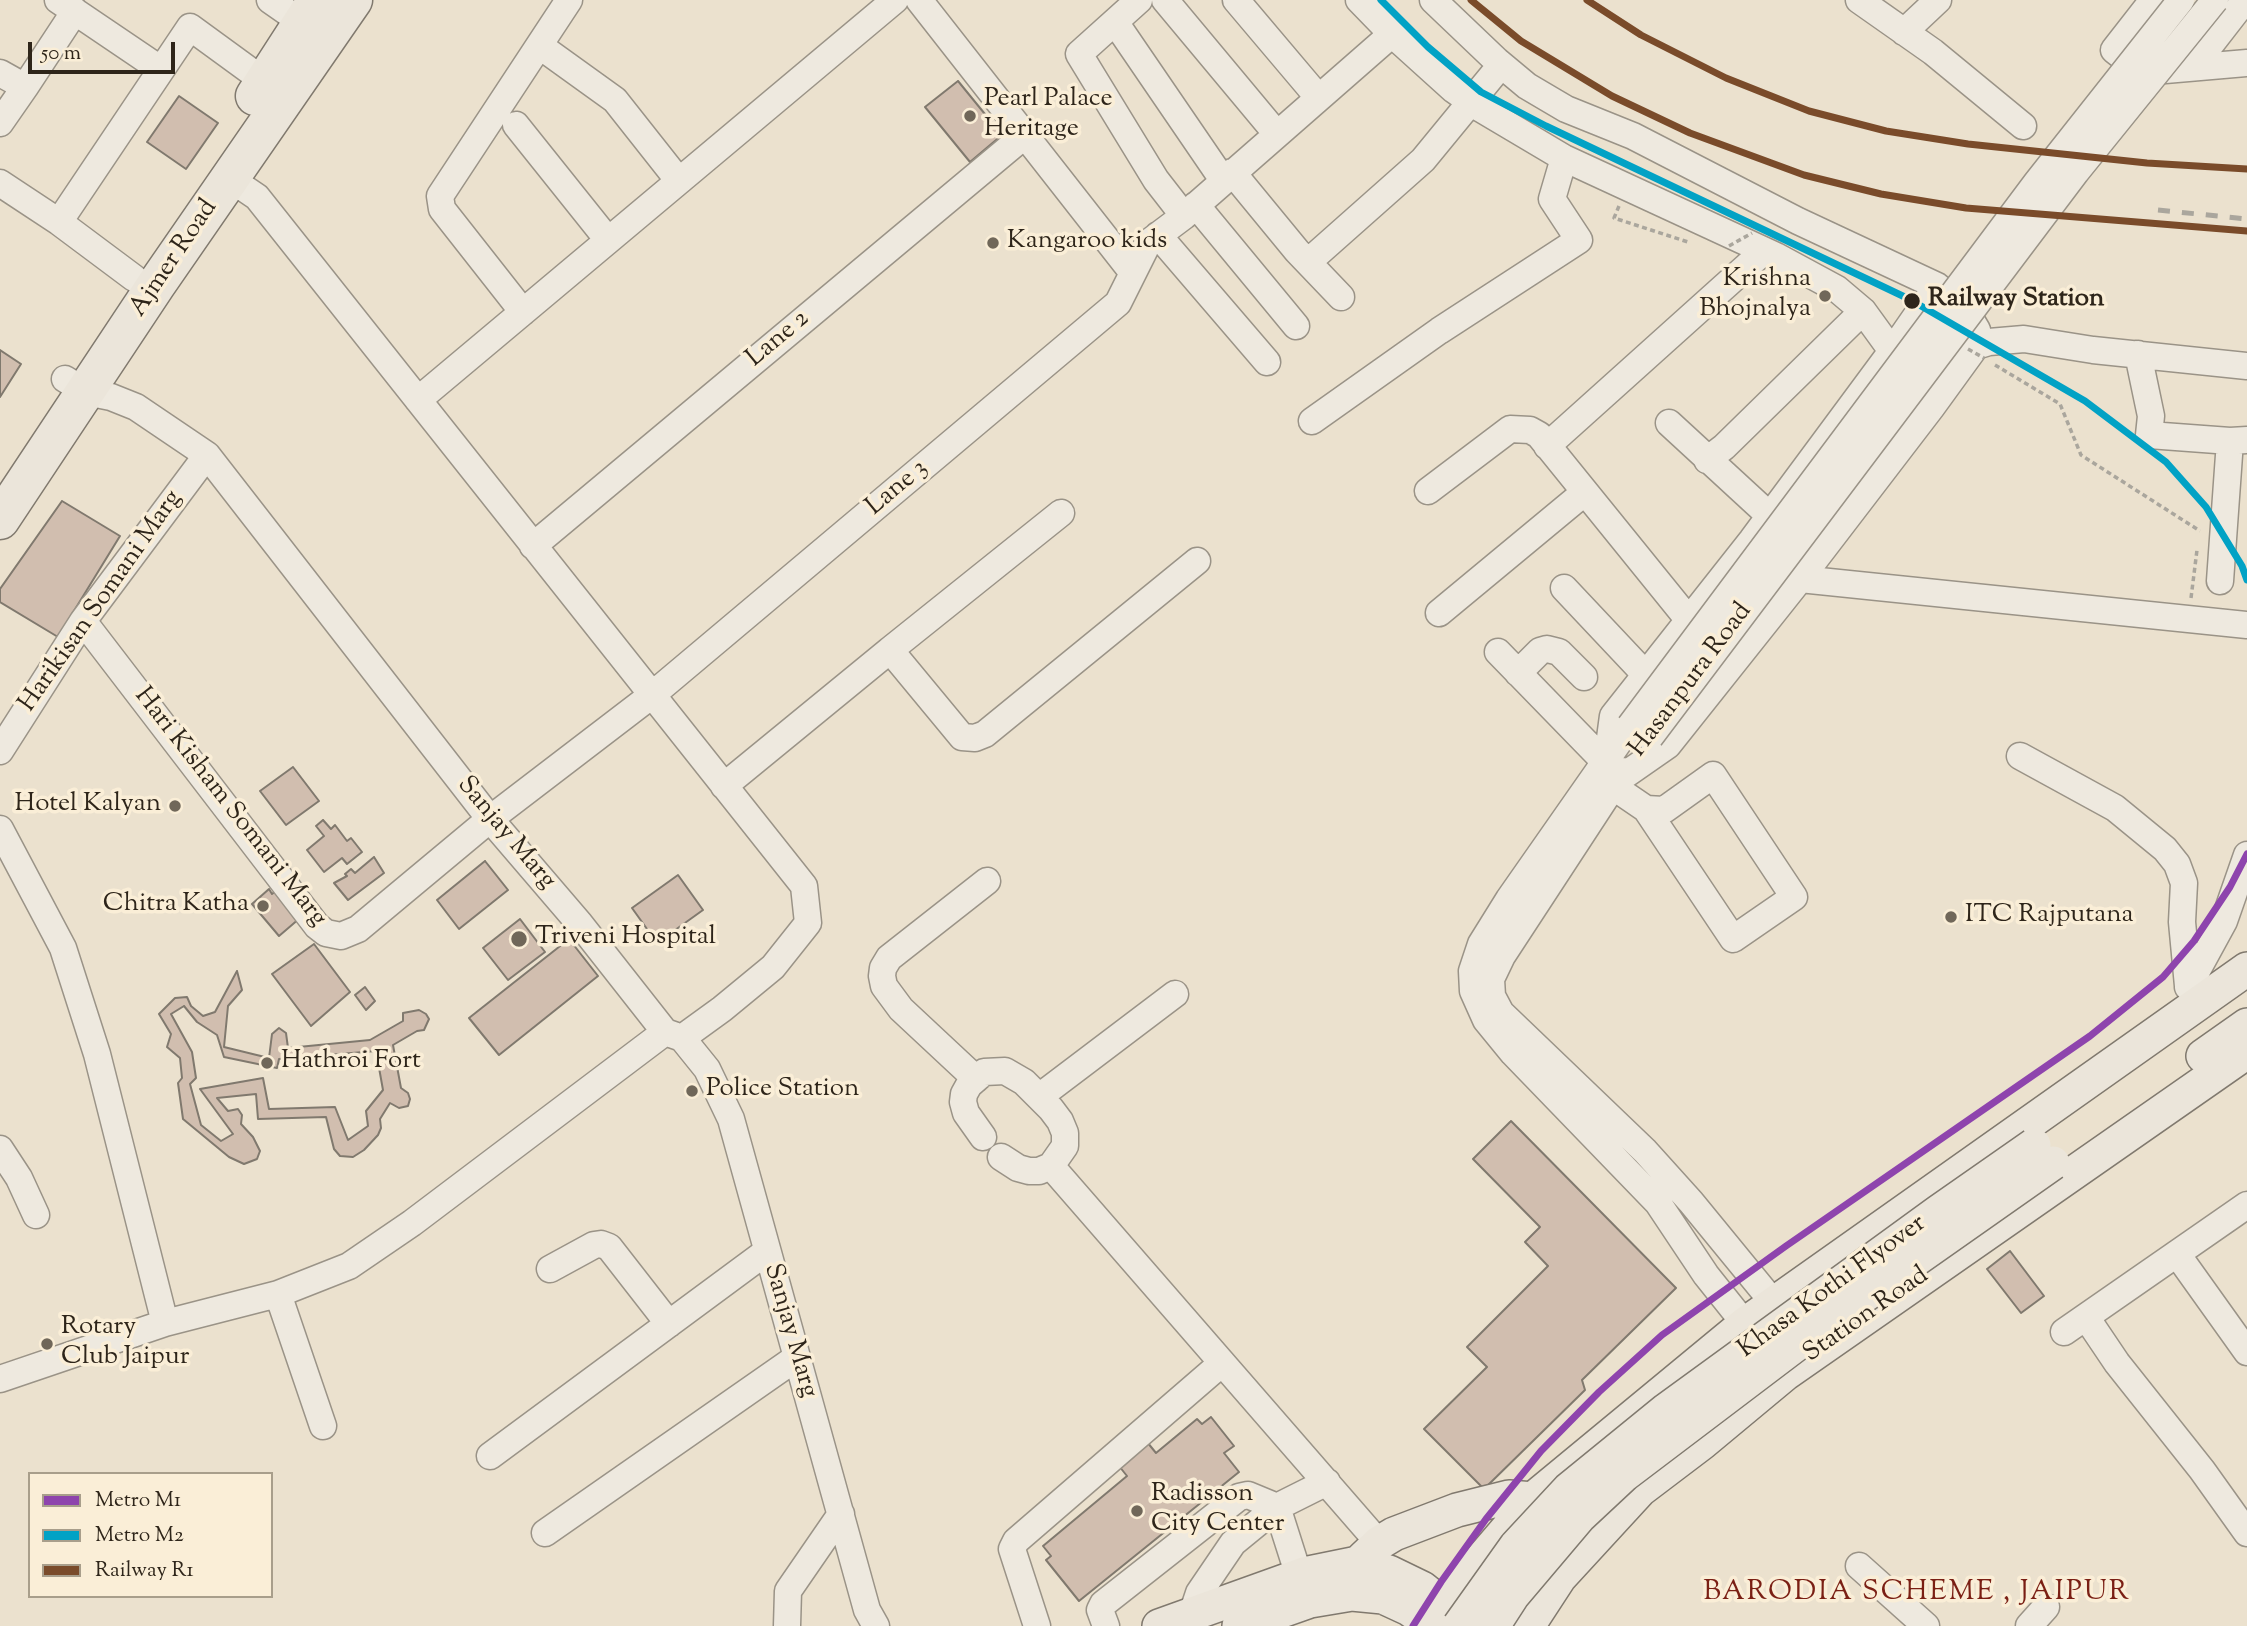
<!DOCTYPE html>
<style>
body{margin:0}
#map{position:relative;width:2247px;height:1626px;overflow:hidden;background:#ebe1ce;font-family:"Sorts Mill Goudy",serif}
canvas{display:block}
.legend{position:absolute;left:28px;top:1472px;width:245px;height:126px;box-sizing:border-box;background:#faeed7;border:2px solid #a89e8b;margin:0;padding:9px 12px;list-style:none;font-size:21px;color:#2e251a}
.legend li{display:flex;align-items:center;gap:14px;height:35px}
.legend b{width:35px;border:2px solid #a89e8b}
.scale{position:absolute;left:28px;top:42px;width:147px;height:32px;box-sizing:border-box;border:4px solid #2e251a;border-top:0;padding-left:9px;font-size:21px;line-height:24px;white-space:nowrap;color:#2e251a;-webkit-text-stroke:5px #faeed7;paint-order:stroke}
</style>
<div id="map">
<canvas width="2247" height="1626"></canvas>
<ul class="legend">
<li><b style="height:9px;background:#8e44ad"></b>Metro M1</li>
<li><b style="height:9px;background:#02a2c5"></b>Metro M2</li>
<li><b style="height:9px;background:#7a4b2a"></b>Railway R1</li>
</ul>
<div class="scale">50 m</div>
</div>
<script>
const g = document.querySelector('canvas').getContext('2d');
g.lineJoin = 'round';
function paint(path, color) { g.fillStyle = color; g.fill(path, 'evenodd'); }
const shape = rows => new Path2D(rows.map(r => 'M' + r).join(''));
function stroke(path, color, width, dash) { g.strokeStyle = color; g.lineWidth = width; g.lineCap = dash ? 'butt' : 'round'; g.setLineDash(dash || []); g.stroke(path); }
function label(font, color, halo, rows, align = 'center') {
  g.font = font + ' "Sorts Mill Goudy",serif'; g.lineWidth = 7; g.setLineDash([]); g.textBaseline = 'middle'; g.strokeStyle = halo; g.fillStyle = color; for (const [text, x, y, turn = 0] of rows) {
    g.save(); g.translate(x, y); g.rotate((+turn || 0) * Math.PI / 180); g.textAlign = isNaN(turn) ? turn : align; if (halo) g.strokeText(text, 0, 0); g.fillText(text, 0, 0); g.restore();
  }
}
const building = shape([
 [958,81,1002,135,970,162,925,107,958,81],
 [179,96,218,123,186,169,147,142,179,96],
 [0,350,21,364,0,397,0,350],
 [62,501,120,536,58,637,0,602,0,589,62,501],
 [293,767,319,801,286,825,260,791,293,767],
 [323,820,331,829,335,825,347,841,351,838,362,852,347,864,342,858,324,872,307,850,324,836,316,826,323,820],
 [374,857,384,873,348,900,334,883,347,876,345,874,351,869,355,873,374,857],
 [485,861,508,890,459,929,437,900,485,861],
 [678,875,703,910,657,943,632,908,678,875],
 [279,888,300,918,279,936,252,904,269,889,272,894,279,888],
 [520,919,545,952,508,980,483,948,520,919],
 [569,939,598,976,499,1055,469,1018,569,939],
 [314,944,350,992,311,1026,272,974,314,944],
 [237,971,242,990,228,1006,224,1047,269,1058,272,1034,279,1028,286,1033,288,1048,370,1040,403,1021,403,1013,419,1010,426,1014,429,1019,424,1030,417,1031,393,1045,401,1088,408,1093,410,1099,408,1106,399,1108,390,1103,380,1119,381,1128,378,1135,364,1150,353,1157,340,1156,334,1149,326,1117,258,1119,256,1094,217,1098,228,1111,238,1109,242,1115,241,1124,253,1137,260,1151,257,1159,244,1164,229,1157,183,1119,178,1083,182,1078,180,1058,167,1047,171,1034,159,1014,175,998,187,997,191,1006,203,1016,215,1012,237,971],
 [184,1006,197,1022,217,1035,224,1057,277,1068,279,1059,376,1051,383,1090,366,1111,368,1126,348,1140,335,1107,269,1109,263,1078,200,1089,233,1134,221,1141,201,1125,190,1084,196,1078,192,1052,171,1014,184,1006],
 [365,987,375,1001,366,1010,355,995,365,987],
 [1511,1121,1676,1288,1582,1380,1585,1390,1484,1489,1424,1429,1487,1367,1467,1347,1548,1266,1525,1242,1540,1227,1473,1159,1511,1121],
 [2010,1251,2044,1296,2021,1313,1987,1269,2010,1251],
 [1211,1417,1234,1446,1224,1453,1239,1472,1079,1601,1046,1560,1051,1556,1043,1546,1127,1476,1115,1461,1143,1437,1156,1453,1197,1419,1202,1424,1211,1417]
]);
const path = shape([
 [1619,206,1614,218,1688,242],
 [1995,365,2060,404,2081,455,2200,531],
 [2191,598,2197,550]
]);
const minor = shape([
 [58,0,160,69],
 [270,0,303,23],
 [919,0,1133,273],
 [1139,0,1079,54,1156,180,1184,216],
 [1165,0,1276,133],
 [1236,0,1318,97],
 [1359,0,1392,34,1454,90,1478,107,1564,158,1776,256,1837,289,1863,311,1892,351],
 [1433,0,1497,61,1527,86,1566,109,1633,136,1798,221,1937,286,1964,308,1977,330,1976,346,1931,408,1800,579,1668,745,1612,784],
 [1859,0,1933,52,2023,126],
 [2153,0,2114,50,2142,72,2247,63],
 [1115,22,1223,180],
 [1904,32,1938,0],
 [540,46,615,100,679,181],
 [2193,67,2245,0],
 [0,73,25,87,0,123],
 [25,87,75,11],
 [516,125,608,240],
 [1232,172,1297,251,1341,297],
 [229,178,257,197,804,886,808,923,773,967,722,1009,682,1038],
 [0,183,59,222,134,278],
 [1196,205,1296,326],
 [59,222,190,27,264,81],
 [1158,235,1267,362],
 [1308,262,1423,160,1501,65],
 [523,312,442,209,440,196,569,0],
 [1976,346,1989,342,2024,339,2093,350,2247,366],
 [2138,354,2151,416,2149,435,2230,441,2247,440],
 [65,379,86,392,111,397,136,407,207,455,490,819,580,924,665,1032,682,1038,707,1069,731,1119,867,1610,876,1626],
 [418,400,895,0],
 [1312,421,1439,331,1579,240,1552,199,1564,158],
 [1669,423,1770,516],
 [1547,446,1764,251],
 [1707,460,1724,447,1863,311],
 [1428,491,1510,429,1530,430,1539,435,1688,619],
 [533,546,1025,135],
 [1789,570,1800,579,2247,625],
 [2220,581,2230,441],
 [1564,588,1645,674],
 [1439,613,1585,492],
 [83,621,317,926,326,933,341,936,358,929,490,819,652,695,1118,303,1148,243,1184,216,1392,34],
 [890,650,1061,513],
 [1498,652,1604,761],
 [1518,673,1540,651,1547,649,1559,652,1584,677],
 [1630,726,1509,899,1481,944,1472,971,1473,991,1486,1020,1513,1053,1658,1203,1706,1275,1757,1339],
 [0,751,83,621,207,455],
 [1608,753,1613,716,1752,540,1892,351,1937,286],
 [2020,756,2115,808,2165,849,2177,864,2184,883,2182,922,2188,986],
 [1623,771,1502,956,1491,979,1492,996,1501,1013,1645,1151,1691,1202,1786,1318],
 [1599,777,1646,809,1733,939,1794,897,1713,775,1664,810,1646,809],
 [724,786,890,650,962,737,975,738,985,734,1197,561],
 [0,829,63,948,97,1054,165,1323],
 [2188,987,2224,921,2247,855],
 [976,1079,901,1009,884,986,882,976,883,968,889,958,987,881],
 [1039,1097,1175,994],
 [983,1137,966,1113,963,1102,964,1094,969,1085,984,1072,1005,1071,1024,1082,1051,1109,1060,1121,1065,1133,1065,1146,1051,1166,1039,1171,1029,1171,1018,1168,1001,1157],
 [0,1149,19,1178,36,1215],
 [1051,1166,1379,1543],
 [2177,1254,2247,1352],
 [550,1269,594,1245,601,1244,609,1247,669,1324],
 [278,1294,323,1426],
 [2086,1317,2117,1363,2202,1470,2247,1533],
 [2064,1332,2247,1205],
 [0,1379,165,1323,278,1294,349,1266,412,1223,665,1032],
 [490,1456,766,1252],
 [1277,1507,1299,1576],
 [545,1533,796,1358],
 [1859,1566,1926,1626],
 [1192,1614,1199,1593,1233,1543,1277,1507,1327,1482],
 [787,1626,788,1591,841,1514],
 [1037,1626,1012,1549,1016,1541,1222,1363],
 [1106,1626,1100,1610,1103,1604,1239,1497,1248,1495,1277,1507],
 [2029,1626,2046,1607]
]);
const major = shape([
 [2203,1056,2247,1025],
 [1358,1563,1379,1543,1394,1534,1457,1510,1509,1497,1533,1499],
 [1443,1604,1533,1499,1745,1324,2247,969],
 [1159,1626,1304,1574,1358,1563,1389,1572,1422,1588,1460,1618],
 [1239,1626,1310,1601,1352,1594,1383,1597,1409,1609,1433,1626],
 [1528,1626,1560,1577,1640,1490,1702,1443,1785,1374,2247,1052]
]);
const highway = shape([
 [255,96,317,0],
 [0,520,156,285,353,0]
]);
const rail = shape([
 [2158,210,2247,219]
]);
const pathBridge = shape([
 [1729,246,1752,233],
 [1968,349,1984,358]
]);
const minorBridge = shape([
 [1630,726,2037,182,2181,0],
 [1650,737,2076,172,2215,0]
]);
const majorBridge = shape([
 [1459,1626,1516,1546,1569,1489,1666,1410,1938,1212,2034,1145],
 [1493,1626,1513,1595,1579,1517,1624,1475,1814,1331,2053,1163]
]);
const rail1 = shape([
 [1471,0,1521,41,1612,96,1690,133,1804,175,1881,194,1966,208,2247,231],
 [1587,0,1641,35,1726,78,1809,111,1886,131,1968,144,2147,163,2247,169]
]);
const metro1 = shape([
 [1413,1626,1441,1582,1486,1519,1541,1451,1599,1392,1662,1335,1786,1246,2090,1036,2163,977,2194,941,2230,887,2247,854]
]);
const metro2 = shape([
 [1381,0,1428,47,1481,92,1546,126,1909,299,2085,401,2166,462,2206,507,2242,566,2247,580]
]);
const markers = [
 [970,116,7,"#706759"],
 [993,243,7,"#706759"],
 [1825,296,7,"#706759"],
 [1912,301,9,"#2e251a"],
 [175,806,7,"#706759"],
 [263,906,7,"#706759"],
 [1951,917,7,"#706759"],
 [519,939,9,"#706759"],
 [267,1063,7,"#706759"],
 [692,1091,7,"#706759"],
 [47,1344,7,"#706759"],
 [1137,1511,7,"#706759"]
];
const poiNames = [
 ["Pearl Palace",984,101],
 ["Heritage",984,131],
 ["Kangaroo kids",1007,243],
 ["Krishna",1811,281,"right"],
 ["Bhojnalya",1811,311,"right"],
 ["Hotel Kalyan",161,806,"right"],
 ["Chitra Katha",249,906,"right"],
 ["ITC Rajputana",1965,917],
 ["Triveni Hospital",535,939],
 ["Hathroi Fort",281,1063],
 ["Police Station",706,1091],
 ["Rotary",61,1329],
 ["Club Jaipur",61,1359],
 ["Radisson",1151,1496],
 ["City Center",1151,1526]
];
const streetNames = [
 ["Ajmer Road",175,259,-56],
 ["Lane 2",779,340,-40],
 ["Lane 3",898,489,-40],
 ["Harikisan Somani Marg",102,602,-55],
 ["Hasanpura Road",1692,681,-53],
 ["Hari Kisham Somani Marg",229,808,52],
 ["Sanjay Marg",505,834,50],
 ["Khasa Kothi Flyover",1833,1288,-36],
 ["Station Road",1867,1316,-35],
 ["Sanjay Marg",789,1331,74]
];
const stopNames = [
 ["Railway Station",1928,301]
];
const neighbourhoodNames = [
 ["BARODIA SCHEME , JAIPUR",1917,1594]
];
paint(building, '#d1beaf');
stroke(building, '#80796e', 2);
stroke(minor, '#9a9387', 29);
stroke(major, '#80796e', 36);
stroke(highway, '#80796e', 41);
stroke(path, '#aaa69d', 3.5, [5, 3.5]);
stroke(minor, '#eee9df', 26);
stroke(major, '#ebe5da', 33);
stroke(highway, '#ebe5da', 38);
stroke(rail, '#aaa69d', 5, [12, 12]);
stroke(minorBridge, '#9a9387', 29, []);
stroke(majorBridge, '#80796e', 36, []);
stroke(pathBridge, '#aaa69d', 3.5, [5, 3.5]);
stroke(minorBridge, '#eee9df', 26);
stroke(majorBridge, '#ebe5da', 33);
stroke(rail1, '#7a4b2a', 7);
stroke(metro1, '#8e44ad', 7);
stroke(metro2, '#02a2c5', 7);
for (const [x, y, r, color] of markers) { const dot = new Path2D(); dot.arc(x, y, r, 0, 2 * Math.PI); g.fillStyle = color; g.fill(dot); stroke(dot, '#faeed7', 2.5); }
label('26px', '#2e251a', '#faeed7', poiNames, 'left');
label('26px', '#2e251a', '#faeed7', streetNames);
label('bold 26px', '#2e251a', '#faeed7', stopNames, 'left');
g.letterSpacing = '2px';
label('28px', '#7a1f14', '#faeed7', neighbourhoodNames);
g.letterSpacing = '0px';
</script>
